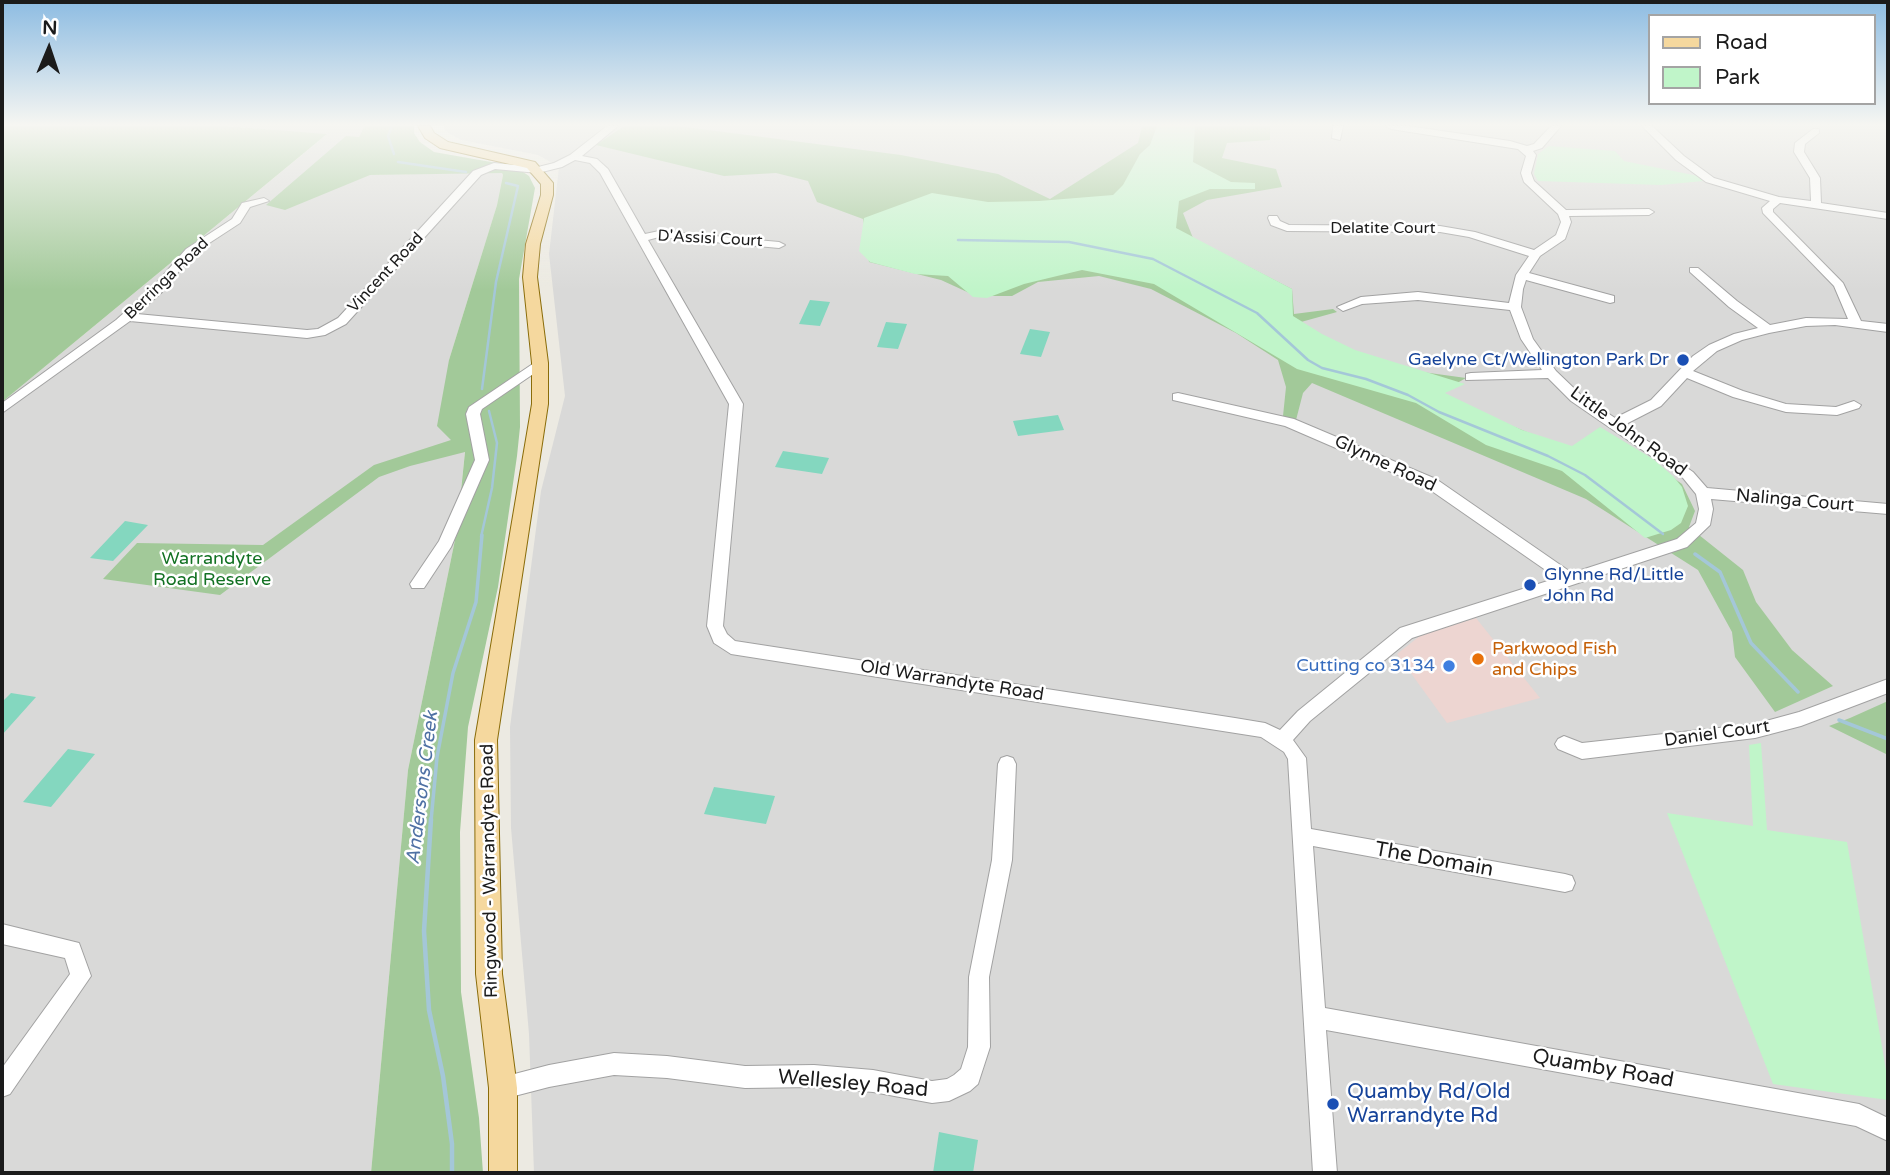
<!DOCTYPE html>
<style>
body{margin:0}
#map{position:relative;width:1890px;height:1175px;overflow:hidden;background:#eceae2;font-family:"Varela Round",sans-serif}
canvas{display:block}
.frame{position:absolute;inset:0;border:4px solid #1b1b1b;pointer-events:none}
.legend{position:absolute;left:1648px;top:14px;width:228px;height:91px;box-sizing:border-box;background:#fff;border:2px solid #a4a4a4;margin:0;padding:9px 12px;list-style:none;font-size:21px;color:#1b1b1b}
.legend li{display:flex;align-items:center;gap:14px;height:35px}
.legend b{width:35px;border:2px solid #a4a4a4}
.north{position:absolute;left:14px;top:14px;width:70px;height:70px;-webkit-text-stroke:5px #fff;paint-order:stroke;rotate:2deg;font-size:19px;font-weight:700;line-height:28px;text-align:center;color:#1b1b1b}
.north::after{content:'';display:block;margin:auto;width:24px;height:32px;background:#1b1b1b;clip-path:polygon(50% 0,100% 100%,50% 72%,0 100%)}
</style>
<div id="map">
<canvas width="1890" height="1175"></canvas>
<div class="frame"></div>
<ul class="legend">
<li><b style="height:9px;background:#f5d89e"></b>Road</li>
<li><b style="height:19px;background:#c0f5c9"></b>Park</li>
</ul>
<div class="north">N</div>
</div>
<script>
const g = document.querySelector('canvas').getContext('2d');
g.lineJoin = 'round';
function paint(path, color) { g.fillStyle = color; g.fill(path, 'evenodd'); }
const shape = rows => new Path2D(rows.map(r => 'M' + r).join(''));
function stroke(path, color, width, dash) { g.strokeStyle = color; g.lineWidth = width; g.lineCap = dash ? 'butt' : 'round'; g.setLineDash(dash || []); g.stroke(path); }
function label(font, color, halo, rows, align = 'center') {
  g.font = font + ' "Varela Round",sans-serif'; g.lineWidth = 5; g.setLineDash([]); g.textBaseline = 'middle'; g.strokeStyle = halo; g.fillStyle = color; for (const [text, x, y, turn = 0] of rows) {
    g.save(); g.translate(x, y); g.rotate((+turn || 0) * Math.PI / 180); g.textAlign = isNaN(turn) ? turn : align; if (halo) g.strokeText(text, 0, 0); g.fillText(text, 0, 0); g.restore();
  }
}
const residential = shape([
 [225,126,365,126,360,137,371,175,502,172,503,175,497,205,449,360,465,451,457,530,408,770,371,1173,2,1173,2,402,326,135],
 [443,126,1888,126,1888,1173,534,1173,529,1034,511,828,510,727,541,491,565,396,549,254,559,167,538,155,461,140,445,131]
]);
const commercial = shape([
 [1476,618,1540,698,1447,723,1397,654,1421,635]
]);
const forest = shape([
 [2,126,225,126,327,134,2,402],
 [365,126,414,126,414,133,420,142,434,152,497,163,523,172,529,176,535,188,519,279,520,427,517,456,498,587,468,727,460,832,461,992,479,1118,483,1173,371,1173,408,770,457,530,465,452,410,466,379,477,220,595,103,579,137,543,263,545,374,465,451,440,437,426,449,360,497,205,503,175,502,173,370,175,285,210,266,205,346,136,359,137],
 [624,126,678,126,901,155,998,174,1050,199,1138,143,1142,126,1270,126,1270,140,1227,143,1222,158,1276,169,1282,187,1207,200,1183,213,1193,238,1292,289,1294,314,1333,309,1337,312,1301,322,1333,345,1415,371,1466,378,1436,395,1586,456,1617,438,1682,484,1695,511,1689,527,1743,570,1756,602,1792,650,1833,686,1775,712,1735,657,1732,632,1698,570,1586,499,1312,383,1303,393,1296,420,1283,416,1286,387,1278,360,1236,333,1151,289,1099,276,1038,282,1012,296,976,296,941,280,869,262,863,219,817,202,808,181,776,173,724,176,596,145],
 [1888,701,1888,755,1829,726,1850,718]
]);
const park = shape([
 [1157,126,1195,126,1193,162,1231,182,1255,183,1255,189,1210,189,1179,201,1176,228,1292,289,1293,316,1322,334,1355,350,1465,384,1445,393,1522,430,1572,446,1600,427,1653,459,1673,476,1682,487,1688,506,1681,523,1671,530,1645,538,1562,471,1486,445,1416,403,1297,369,1154,284,1082,270,1024,284,987,298,973,297,948,276,915,274,870,262,859,251,864,218,932,193,988,202,1039,201,1113,195,1123,185,1140,154,1150,145],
 [1549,146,1615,151,1624,161,1698,176,1703,181,1661,185,1538,181,1534,174,1538,154],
 [1761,743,1767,830,1847,842,1888,1082,1888,1100,1773,1084,1667,813,1753,826,1749,745]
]);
const pitch = shape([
 [810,300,830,302,820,326,799,324],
 [886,322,907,324,898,349,877,347],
 [1030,329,1050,332,1041,357,1020,354],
 [1058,415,1064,430,1018,436,1013,421],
 [783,451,829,458,822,474,775,467],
 [125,521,148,525,113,561,90,558],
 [11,693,36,697,2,735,2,702],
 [68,749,95,754,51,807,23,802],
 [714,787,775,796,766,824,704,814],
 [939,1132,978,1140,973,1173,933,1173]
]);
const streamFar2 = shape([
 [392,126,388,136,394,154],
 [398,162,466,172],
 [958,240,1069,242,1153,259,1257,313,1308,360,1322,368,1366,379,1408,395,1439,412,1548,456,1585,475,1663,534],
 [482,389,496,282,518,186,506,183],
 [481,537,492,488,497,443,489,411]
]);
const streamFar1 = shape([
 [1695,554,1720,572,1751,643,1798,692],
 [1839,720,1888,739],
 [431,821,437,757,453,673,476,602,482,535]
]);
const stream = shape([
 [431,819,424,931,429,1010,443,1076,452,1144,452,1173]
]);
const minor = shape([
 [607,126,618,126,582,156,597,159,608,169,645,234,659,231,779,242,785,245,779,248,659,237,648,240,743,404,723,626,727,634,735,641,1235,718,1265,723,1280,730,1298,711,1400,628,1557,578,1426,487,1285,426,1173,400,1173,394,1178,393,1294,419,1436,479,1572,573,1677,539,1696,523,1699,509,1696,494,1683,478,1571,401,1548,378,1466,380,1466,374,1471,373,1542,370,1521,339,1510,310,1418,300,1362,304,1343,311,1337,307,1361,297,1418,292,1509,303,1516,275,1529,256,1469,237,1440,232,1287,231,1271,225,1268,218,1269,216,1277,216,1280,221,1289,225,1440,226,1475,232,1534,250,1556,235,1561,222,1558,214,1524,182,1521,173,1526,156,1518,149,1391,129,1386,126,1408,126,1510,141,1527,146,1534,144,1551,126,1561,126,1542,148,1533,151,1536,155,1531,173,1534,181,1566,210,1649,209,1654,212,1649,215,1569,216,1571,222,1565,239,1540,256,1529,273,1614,296,1614,302,1610,303,1526,280,1523,289,1521,307,1533,339,1556,371,1581,395,1615,418,1651,400,1693,356,1709,345,1734,334,1758,328,1729,307,1690,272,1690,268,1698,268,1737,301,1770,325,1806,318,1848,319,1834,286,1763,213,1762,208,1770,201,1706,182,1676,160,1642,126,1652,126,1684,156,1714,178,1779,197,1811,201,1810,178,1794,152,1795,143,1813,129,1819,129,1819,133,1805,144,1804,152,1820,178,1821,203,1888,213,1888,219,1780,203,1773,209,1773,212,1843,283,1861,321,1888,324,1888,332,1835,325,1806,326,1769,333,1742,340,1717,351,1693,371,1743,391,1786,404,1836,407,1854,401,1861,405,1859,408,1837,415,1786,412,1733,397,1687,378,1661,406,1624,425,1693,472,1707,488,1888,504,1888,514,1711,499,1713,509,1710,525,1687,547,1412,638,1310,721,1293,740,1306,758,1311,829,1565,874,1572,876,1575,883,1572,890,1565,892,1313,846,1325,1008,1859,1104,1888,1118,1888,1141,1856,1126,1326,1030,1337,1173,1313,1173,1288,759,1284,752,1261,737,731,654,714,643,707,626,729,404,600,173,590,163,575,160,562,167,538,173,495,169,481,175,346,324,325,335,307,338,130,321,2,413,2,403,116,320,153,287,186,249,232,219,242,203,264,198,269,201,250,207,240,223,194,253,161,293,137,314,307,330,318,329,338,318,473,171,494,163,538,167,554,163,570,155,607,126],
 [1333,126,1343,126,1340,140,1332,138,1333,126],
 [540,359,545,360,545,366,482,409,480,414,489,460,451,547,424,588,412,588,410,584,439,541,475,460,466,414,469,407,540,359],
 [1888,679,1888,693,1801,726,1755,738,1582,759,1558,749,1555,744,1558,739,1564,736,1582,743,1755,724,1799,712,1888,679],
 [1007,756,1013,758,1016,764,1012,860,989,977,990,1047,978,1084,970,1091,949,1101,932,1103,873,1092,814,1087,745,1088,667,1078,614,1075,549,1087,503,1099,495,1096,492,1088,495,1080,503,1077,549,1065,614,1053,667,1056,745,1066,814,1065,873,1070,932,1081,947,1079,954,1075,961,1069,968,1047,969,977,992,860,998,764,1001,758,1007,756],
 [2,924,79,943,91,976,10,1094,2,1097,2,1068,70,974,65,958,2,944,2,924]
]);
const major = shape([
 [418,126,430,126,434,133,448,142,535,162,553,183,553,195,540,244,537,277,548,363,548,404,497,740,502,974,517,1088,517,1173,489,1173,489,1088,476,974,475,740,532,404,532,363,523,277,526,244,541,195,541,184,527,168,440,148,425,138,418,126]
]);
const markers = [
 [1683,360,7,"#1a4fb4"],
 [1530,585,7,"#1a4fb4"],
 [1478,659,7,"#e8710a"],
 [1449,666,7,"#3f7fe0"],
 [1333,1104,7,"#1a4fb4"]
];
const farStreetnames = [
 ["Delatite Court",1383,229],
 ["D'Assisi Court",710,239,3],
 ["Vincent Road",386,273,-47],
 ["Berringa Road",167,279,-44]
];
const transitNames = [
 ["Gaelyne Ct/Wellington Park Dr",1669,360],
 ["Glynne Rd/Little",1544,575,"left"],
 ["John Rd",1544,596,"left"]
];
const streetNames = [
 ["Little John Road",1628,432,36],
 ["Glynne Road",1385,464,25],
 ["Nalinga Court",1795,501,5],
 ["Old Warrandyte Road",952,681,9],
 ["Daniel Court",1717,734,-8],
 ["Ringwood - Warrandyte Road",490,871,-91]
];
const parkNames = [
 ["Warrandyte",212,559],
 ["Road Reserve",212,580]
];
const foodNames = [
 ["Parkwood Fish",1492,649],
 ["and Chips",1492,670]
];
const shopNames = [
 ["Cutting co 3134",1435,666]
];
const waterNames = [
 ["Andersons Creek",423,788,-83]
];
const nearStreetnames = [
 ["The Domain",1434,860,10],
 ["Quamby Road",1603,1069,10],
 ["Wellesley Road",853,1084,5]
];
const nearTransitnames = [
 ["Quamby Rd/Old",1347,1092],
 ["Warrandyte Rd",1347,1116]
];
paint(residential, '#d9d9d8');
paint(commercial, '#edd5d1');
paint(forest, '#a2c999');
paint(park, '#c0f5c9');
paint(pitch, '#84d7bf');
stroke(streamFar2, '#a4c7d8', 2.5);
stroke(streamFar1, '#a4c7d8', 3.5);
stroke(stream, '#a4c7d8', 4.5);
stroke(minor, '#a2a2a2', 2);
stroke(major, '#8a6c09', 2);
paint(minor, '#fff');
paint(major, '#f5d89e');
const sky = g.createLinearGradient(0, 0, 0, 290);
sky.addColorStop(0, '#8dbce2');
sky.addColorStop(0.43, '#f6f6f2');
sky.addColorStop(1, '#f6f6f200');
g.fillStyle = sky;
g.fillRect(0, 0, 1890, 290);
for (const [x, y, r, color] of markers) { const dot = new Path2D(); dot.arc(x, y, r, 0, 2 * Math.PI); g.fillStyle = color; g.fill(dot); stroke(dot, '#fff', 2.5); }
label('16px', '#1b1b1b', '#fff', farStreetnames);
label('18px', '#164399', '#fff', transitNames, 'right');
label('18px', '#1b1b1b', '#fff', streetNames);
label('18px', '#127123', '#fff', parkNames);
label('18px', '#c56008', '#fff', foodNames, 'left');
label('18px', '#366cbe', '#fff', shopNames, 'right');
label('italic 19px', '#4f71a4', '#fff', waterNames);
label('21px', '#1b1b1b', '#fff', nearStreetnames);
label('21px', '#164399', '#fff', nearTransitnames, 'left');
</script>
